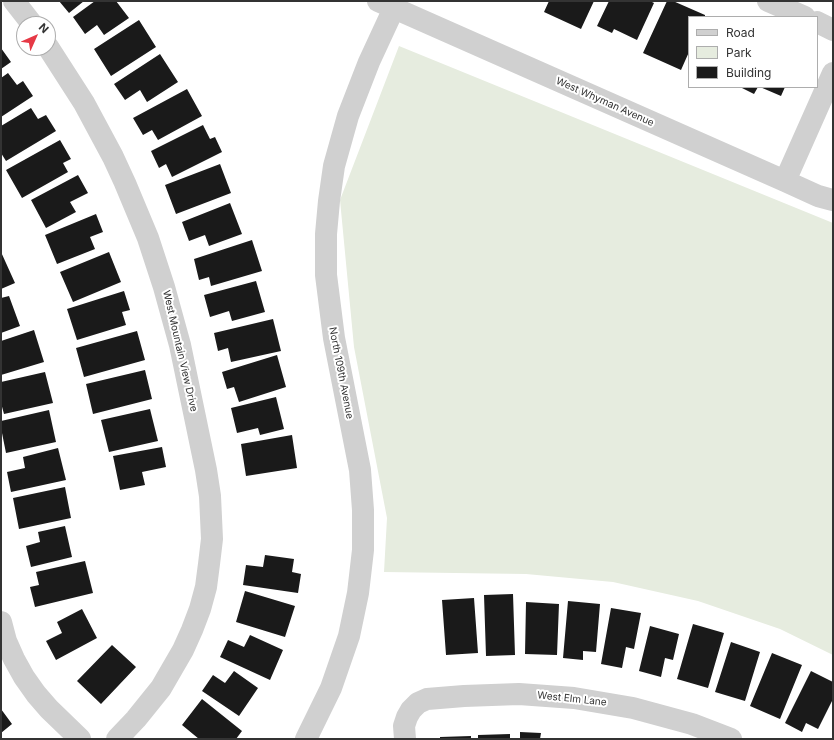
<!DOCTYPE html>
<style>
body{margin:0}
#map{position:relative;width:834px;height:740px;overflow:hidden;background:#fff;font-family:Inter,sans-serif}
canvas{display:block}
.frame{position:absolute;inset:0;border:2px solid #333;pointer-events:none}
.legend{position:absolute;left:688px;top:16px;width:130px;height:72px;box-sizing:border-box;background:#fff;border:1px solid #adadad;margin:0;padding:5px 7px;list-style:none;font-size:12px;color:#333}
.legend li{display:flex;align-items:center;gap:8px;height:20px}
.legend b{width:20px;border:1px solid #adadad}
.north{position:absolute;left:16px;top:16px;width:40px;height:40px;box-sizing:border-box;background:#fff;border:1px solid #adadad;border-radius:50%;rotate:45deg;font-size:11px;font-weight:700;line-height:16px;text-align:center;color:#333}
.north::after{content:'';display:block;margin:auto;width:14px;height:18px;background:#e63946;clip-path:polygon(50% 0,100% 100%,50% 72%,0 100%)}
</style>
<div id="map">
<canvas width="834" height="740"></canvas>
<div class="frame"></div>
<ul class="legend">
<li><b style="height:5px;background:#d0d0d0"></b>Road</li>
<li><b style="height:11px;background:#e6ecdf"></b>Park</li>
<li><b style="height:11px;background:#1a1a1a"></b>Building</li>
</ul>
<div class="north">N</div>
</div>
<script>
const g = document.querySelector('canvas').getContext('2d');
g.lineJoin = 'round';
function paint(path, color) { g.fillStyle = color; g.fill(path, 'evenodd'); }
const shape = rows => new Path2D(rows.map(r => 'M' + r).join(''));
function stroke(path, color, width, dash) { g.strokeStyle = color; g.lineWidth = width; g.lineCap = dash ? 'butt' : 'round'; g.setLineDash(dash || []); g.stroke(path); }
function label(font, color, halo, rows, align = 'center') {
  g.font = font + ' Inter,sans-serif'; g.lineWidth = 4; g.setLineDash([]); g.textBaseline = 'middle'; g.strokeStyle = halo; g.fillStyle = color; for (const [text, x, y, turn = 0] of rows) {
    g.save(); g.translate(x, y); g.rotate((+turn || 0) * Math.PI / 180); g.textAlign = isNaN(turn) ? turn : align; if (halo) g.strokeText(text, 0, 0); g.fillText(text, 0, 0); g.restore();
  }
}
const green = shape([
 [399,46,833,223,833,655,780,629,698,601,613,582,526,574,384,572,387,518,354,347,340,200]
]);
const building = shape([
 [59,1,84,1,69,13],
 [95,1,116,1,129,18,104,35,97,25,85,34,73,17],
 [549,1,594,1,581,29,544,12],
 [609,1,650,1,654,3,637,40,614,29,612,33,597,26],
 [667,1,673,1,705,15,705,17,689,17,689,52,681,70,643,53],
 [139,20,156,47,111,76,94,49],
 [1,48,11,62,1,69],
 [160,54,178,82,147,102,140,90,125,100,114,84],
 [8,73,17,85,23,81,33,96,1,117,1,78],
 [740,87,758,87,754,94],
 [760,87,785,87,781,96],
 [187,89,202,116,158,140,152,130,143,135,133,118],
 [31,108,38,119,46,115,56,131,6,161,1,153,1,126],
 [203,125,210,139,215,137,222,152,172,177,166,164,159,168,151,151],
 [60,140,71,159,63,163,68,172,22,198,6,170],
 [220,164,231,193,176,214,165,185],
 [78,175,88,193,70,202,76,212,46,228,31,200],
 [230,203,242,234,209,246,205,235,189,241,182,222],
 [96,214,103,232,90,237,95,249,57,264,45,235],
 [252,240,262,271,211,286,209,277,199,280,194,259],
 [1,252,15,283,1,289],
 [109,252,121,282,73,302,60,272],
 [256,281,265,312,232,321,229,311,210,317,204,295],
 [124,291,130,310,122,312,126,325,77,340,67,309],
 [9,296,20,326,1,333,1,298],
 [273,319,281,351,231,362,228,348,218,351,214,333],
 [34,330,44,362,1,375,1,341],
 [137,331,145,360,84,377,76,348],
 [277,355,286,387,239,402,234,387,227,389,222,372],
 [145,370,152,399,93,414,86,384],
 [45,372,53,403,4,414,1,403,1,382],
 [276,397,284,429,260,435,258,428,237,433,231,408],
 [150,409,158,441,109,452,101,420],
 [49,410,56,442,6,453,1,428,1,421],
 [292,435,297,468,246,476,241,444],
 [162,447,166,467,142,472,145,485,120,490,113,456],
 [58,448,66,480,11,492,7,472,25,468,23,457],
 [65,487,71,518,19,529,13,498],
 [65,526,72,557,31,567,26,546,40,542,38,532],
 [265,555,294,559,292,572,301,574,298,593,243,585,246,565,263,567],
 [85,561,93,593,35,607,30,587,39,585,36,572],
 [245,591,295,606,285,637,236,622],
 [513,594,515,655,486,656,484,595],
 [474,598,478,653,446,655,442,600],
 [568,601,600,604,596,652,583,651,583,660,563,658],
 [526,602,559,604,557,655,525,654],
 [611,608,641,613,634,649,626,647,622,668,601,664],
 [82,609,97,638,56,660,46,641,62,633,57,622],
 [693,624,724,633,708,688,677,679],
 [650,626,679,634,673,660,665,658,661,677,639,671],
 [250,635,283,650,270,680,220,657,228,640,244,647],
 [731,642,760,652,745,701,715,692],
 [112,645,136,667,101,704,77,681],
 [772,653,802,665,780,719,750,706],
 [234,671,258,688,239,716,202,691,213,675,225,683],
 [811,671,833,682,833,699,818,729,806,723,802,732,785,723],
 [202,699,242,731,236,739,199,739,182,725],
 [1,709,12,724,1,733],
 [520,732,541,733,540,739,520,739],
 [510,734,510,739,478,739,478,735],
 [471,736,471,739,440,739,440,737]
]);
const minor = shape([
 [14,1,32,24],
 [378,1,785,181,818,196,833,200],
 [768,1,805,17],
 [817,22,833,30],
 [48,47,84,103,113,157,125,183,148,238,164,287,180,345,206,470,210,496,212,539,209,564,206,587,200,609,192,630,183,650,161,688,136,719,117,739],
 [785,181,833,73],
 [1,622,6,641,14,659,24,677,36,694,49,709,80,739],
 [306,739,331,688,349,636,358,593,363,550,363,510,360,470,334,338,326,275,326,234,329,201,334,166,348,116,369,62,394,8],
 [405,739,404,726,407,717,411,710,418,703,427,699,464,696,519,694,574,698,633,708,692,724,731,739]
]);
const streetNames = [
 ["West Whyman Avenue",605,102,24],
 ["West Mountain View Drive",180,351,77],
 ["North 109th Avenue",341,373,79],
 ["West Elm Lane",572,699,6]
];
paint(green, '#e6ecdf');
paint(building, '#1a1a1a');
stroke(minor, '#d0d0d0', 22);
label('10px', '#333', '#fff', streetNames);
</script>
